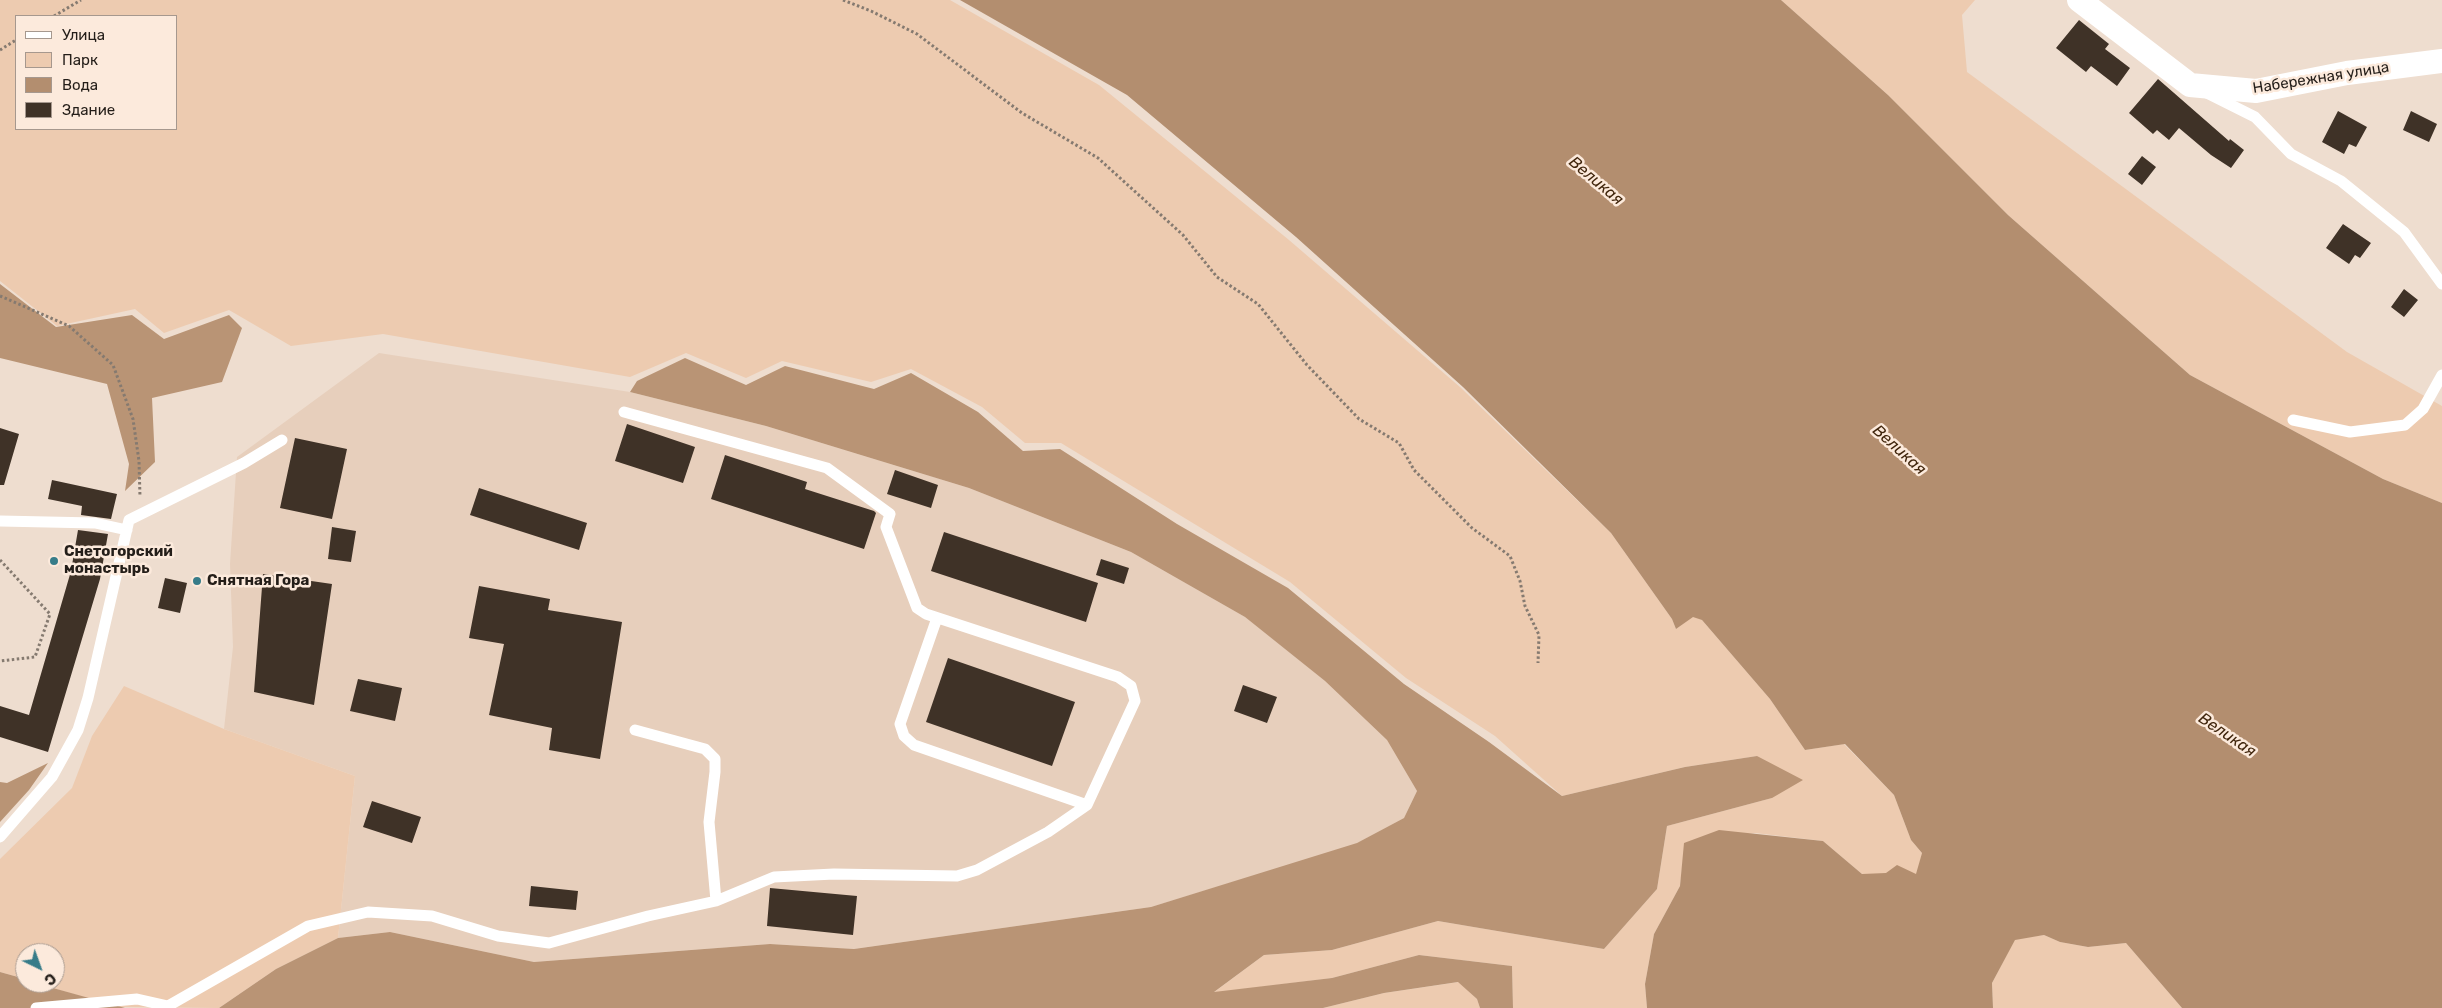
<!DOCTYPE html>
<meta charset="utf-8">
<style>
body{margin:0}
#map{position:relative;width:2442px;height:1008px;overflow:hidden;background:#eeddcf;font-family:Rubik,sans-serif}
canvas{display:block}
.legend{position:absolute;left:15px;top:15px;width:162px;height:115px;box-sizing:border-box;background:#fceadc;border:1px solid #a6988e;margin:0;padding:6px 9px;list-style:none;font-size:15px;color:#241e19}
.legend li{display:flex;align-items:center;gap:10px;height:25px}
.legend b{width:25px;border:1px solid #a6988e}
.north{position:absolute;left:15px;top:943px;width:50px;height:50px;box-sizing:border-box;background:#fceadc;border:1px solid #a6988e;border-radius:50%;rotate:138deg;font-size:14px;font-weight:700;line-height:20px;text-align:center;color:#241e19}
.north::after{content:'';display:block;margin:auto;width:18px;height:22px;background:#377c89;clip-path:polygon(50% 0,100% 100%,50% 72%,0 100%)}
</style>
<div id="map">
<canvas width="2442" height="1008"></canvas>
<ul class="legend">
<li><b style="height:6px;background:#fff"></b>Улица</li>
<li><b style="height:14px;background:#edcbb0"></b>Парк</li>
<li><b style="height:14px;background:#b38e6f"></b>Вода</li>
<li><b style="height:14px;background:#3f3227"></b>Здание</li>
</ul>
<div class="north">С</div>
</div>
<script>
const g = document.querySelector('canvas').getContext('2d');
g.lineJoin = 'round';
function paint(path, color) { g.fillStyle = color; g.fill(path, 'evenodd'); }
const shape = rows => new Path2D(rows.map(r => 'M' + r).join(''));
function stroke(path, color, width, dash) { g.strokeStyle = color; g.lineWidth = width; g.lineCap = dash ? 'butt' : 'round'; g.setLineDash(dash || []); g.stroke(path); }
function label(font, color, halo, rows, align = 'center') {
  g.font = font + ' Rubik,sans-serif'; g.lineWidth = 5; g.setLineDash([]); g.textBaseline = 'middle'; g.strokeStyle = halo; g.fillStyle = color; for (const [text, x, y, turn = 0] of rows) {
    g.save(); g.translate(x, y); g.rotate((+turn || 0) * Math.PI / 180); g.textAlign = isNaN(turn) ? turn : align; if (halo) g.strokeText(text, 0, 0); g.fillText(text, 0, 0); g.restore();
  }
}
const built = shape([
 [379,353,630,392,766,426,969,488,1131,552,1245,617,1325,681,1387,740,1417,791,1404,818,1352,846,1151,907,854,949,770,944,534,962,390,932,338,938,355,776,224,729,233,647,230,564,237,457]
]);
const green = shape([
 [0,0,950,0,1099,85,1289,240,1460,387,1611,533,1672,619,1676,629,1693,616,1702,620,1770,699,1805,750,1844,744,1894,795,1911,840,1922,853,1917,874,1862,874,1823,841,1755,833,1685,843,1680,886,1654,934,1645,984,1647,1008,1513,1008,1512,966,1419,955,1332,978,1213,993,1264,955,1332,950,1438,921,1604,949,1657,889,1667,826,1772,798,1757,756,1685,767,1562,796,1495,736,1406,678,1290,582,1061,443,1025,443,982,407,911,369,871,382,782,361,746,378,686,353,630,377,383,334,291,346,229,310,164,333,135,309,57,326,0,281],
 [16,16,176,16,176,129,16,129],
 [1781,0,1975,0,1962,15,1967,72,2347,352,2442,406,2442,503,2383,479,2190,375,2008,215,1888,95],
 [124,686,224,729,355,776,338,938,276,969,219,1008,119,1007,35,983,55,983,55,953,25,953,25,979,0,972,0,859,72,788,92,736],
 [2044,935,2060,942,2088,947,2126,943,2182,1008,1993,1008,1992,983,2015,939],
 [1459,982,1477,999,1480,1008,1323,1008,1384,993]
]);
const forest = shape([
 [0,284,56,327,132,315,164,339,229,315,242,328,222,382,152,398,155,462,125,491,129,464,107,384,0,358],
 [685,358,746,385,785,366,874,389,911,373,978,412,1023,451,1060,449,1177,524,1288,588,1404,684,1489,742,1562,796,1685,767,1757,756,1803,780,1772,798,1667,826,1657,889,1604,949,1438,921,1332,950,1264,955,1214,992,1332,978,1419,955,1512,966,1513,1008,1480,1008,1477,999,1458,982,1384,993,1323,1008,219,1008,276,969,338,938,390,932,534,962,770,944,854,949,1151,907,1357,843,1404,818,1417,791,1387,740,1325,681,1245,617,1131,552,969,488,766,426,630,392,637,381],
 [48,763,29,790,0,822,0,782,7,783],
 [0,972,25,979,25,983,35,983,125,1008,0,1008]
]);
const water = shape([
 [960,0,1781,0,1888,95,2008,215,2190,375,2383,479,2442,503,2442,1008,2182,1008,2126,943,2088,947,2060,942,2044,935,2015,940,1992,983,1993,1008,1647,1008,1645,984,1654,934,1680,886,1684,843,1719,830,1823,841,1862,874,1886,873,1897,865,1916,874,1922,853,1911,840,1894,795,1845,744,1805,750,1770,699,1702,620,1693,617,1676,629,1672,619,1611,533,1463,387,1296,237,1127,95]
]);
const building = shape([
 [2079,20,2109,44,2105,49,2130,68,2117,86,2091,66,2086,72,2056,48],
 [2158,79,2229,141,2230,139,2244,150,2231,168,2211,155,2179,128,2169,140,2157,130,2153,134,2129,113],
 [2338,111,2367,127,2356,147,2349,144,2344,154,2322,142],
 [2411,111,2437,124,2429,142,2403,130],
 [2142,156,2156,167,2142,185,2128,174],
 [2343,224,2371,243,2360,258,2355,255,2349,264,2326,248],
 [2404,289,2418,300,2404,317,2391,307],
 [627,424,695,447,683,483,615,461],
 [0,428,19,434,4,485,0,485],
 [295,438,347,449,332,519,280,508],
 [725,455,807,482,805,489,874,511,876,513,864,549,711,499],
 [895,470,938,485,931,508,887,494],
 [52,480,117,494,111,519,81,515,82,506,48,499],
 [479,488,587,523,579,550,470,515],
 [332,527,356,531,351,562,328,559],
 [78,530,108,534,100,579,48,752,0,737,0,706,29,715,71,571],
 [944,532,1098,583,1086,622,931,571],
 [1101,559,1129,568,1124,584,1096,575],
 [263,574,332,584,314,705,254,692],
 [165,578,187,583,180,613,158,608],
 [479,586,550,599,548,610,622,622,600,759,549,750,552,728,489,715,504,644,469,638],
 [948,658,1075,702,1052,766,926,722],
 [358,679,402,688,395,721,350,711],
 [1243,685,1277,697,1267,723,1234,711],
 [372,801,421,817,412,843,363,827],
 [531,886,578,891,576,910,529,906],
 [770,888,857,896,853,935,767,926]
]);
const path = shape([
 [843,0,871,11,917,34,1022,113,1098,158,1183,235,1217,277,1258,304,1307,365,1359,419,1399,443,1414,470,1472,528,1510,556,1520,581,1525,606,1539,635,1538,663],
 [54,16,81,0],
 [0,50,16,40],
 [0,296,69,326,113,365,133,419,139,461,140,497],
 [0,560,50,614,35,657,0,661]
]);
const lane = shape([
 [2207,93,2255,117,2291,154,2341,181,2404,232,2442,284],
 [2293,420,2350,432,2405,425,2423,409,2442,375],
 [0,521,95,523,127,530],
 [937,618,900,724,904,736,914,745,1087,805],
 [635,730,705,749,715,759,715,772,709,822,716,901],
 [0,837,52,777,78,730,88,698,129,520,244,463,282,440],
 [36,1008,137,999,168,1006,308,926,368,912,432,916,498,936,549,943,648,916,716,901,774,877,834,874,957,876,977,870,1048,832,1087,805,1135,701,1131,686,1118,677,926,614,917,608,886,527,890,514,827,468,624,412]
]);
const street = shape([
 [2079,0,2190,85,2256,91,2347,73,2442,61]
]);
const markers = [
 [54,561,5,"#377c89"],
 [197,581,5,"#377c89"]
];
const streetNames = [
 ["Набережная улица",2321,78,-9]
];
const poiNames = [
 ["Снетогорский",64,552],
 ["монастырь",64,569],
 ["Снятная Гора",207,581]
];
const waterNames = [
 ["Великая",1596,181,40],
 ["Великая",1899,450,42],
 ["Великая",2227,735,34]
];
paint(built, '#e7cfbc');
paint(green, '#edcbb0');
paint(forest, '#b99475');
paint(water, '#b38e6f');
paint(building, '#3f3227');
stroke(path, '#857a70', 3, [2.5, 2.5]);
stroke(lane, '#fff', 11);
stroke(street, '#fff', 24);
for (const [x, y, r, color] of markers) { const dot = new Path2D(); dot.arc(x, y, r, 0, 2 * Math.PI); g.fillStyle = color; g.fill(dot); stroke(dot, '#fceadc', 2); }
label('15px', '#241e19', '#fceadc', streetNames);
label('bold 15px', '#241e19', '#fceadc', poiNames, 'left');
label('italic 16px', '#41260d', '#fceadc', waterNames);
</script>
